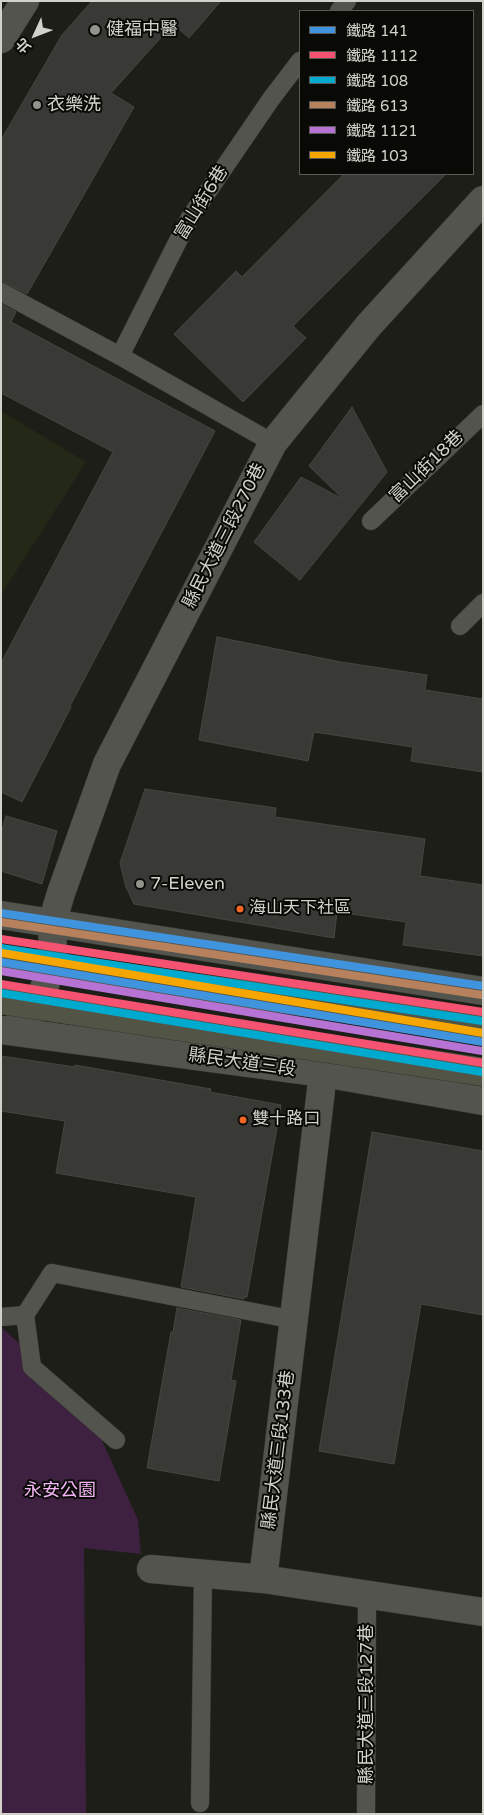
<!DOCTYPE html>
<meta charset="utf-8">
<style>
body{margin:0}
#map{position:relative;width:484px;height:1815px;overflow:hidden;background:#1d1e17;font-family:"Varela Round","Noto Sans TC",sans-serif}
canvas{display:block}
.frame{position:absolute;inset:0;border:2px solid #d1d3ca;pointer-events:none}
.legend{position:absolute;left:299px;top:10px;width:175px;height:165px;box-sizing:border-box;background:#090a05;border:1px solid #595a54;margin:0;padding:6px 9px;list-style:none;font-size:15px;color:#d1d3ca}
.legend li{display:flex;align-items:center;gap:10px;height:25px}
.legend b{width:25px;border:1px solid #595a54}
.north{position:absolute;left:10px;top:10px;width:50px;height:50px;-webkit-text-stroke:4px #090a05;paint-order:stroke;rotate:227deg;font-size:14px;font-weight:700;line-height:20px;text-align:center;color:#d1d3ca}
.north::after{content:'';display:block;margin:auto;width:18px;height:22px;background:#d1d3ca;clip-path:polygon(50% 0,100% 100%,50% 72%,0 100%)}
</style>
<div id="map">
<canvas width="484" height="1815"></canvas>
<div class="frame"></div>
<ul class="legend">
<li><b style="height:6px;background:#4094de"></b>鐵路 141</li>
<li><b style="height:6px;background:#f65372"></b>鐵路 1112</li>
<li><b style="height:6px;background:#00a9ce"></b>鐵路 108</li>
<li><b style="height:6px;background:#b6815c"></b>鐵路 613</li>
<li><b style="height:6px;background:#b673d3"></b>鐵路 1121</li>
<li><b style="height:6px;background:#f7a600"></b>鐵路 103</li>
</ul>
<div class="north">北</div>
</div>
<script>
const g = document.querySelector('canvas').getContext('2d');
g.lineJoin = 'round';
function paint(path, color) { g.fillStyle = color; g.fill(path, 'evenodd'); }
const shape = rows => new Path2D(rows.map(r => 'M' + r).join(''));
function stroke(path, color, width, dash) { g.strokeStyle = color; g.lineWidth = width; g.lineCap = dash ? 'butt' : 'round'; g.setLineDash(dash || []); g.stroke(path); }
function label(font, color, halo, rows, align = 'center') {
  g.font = font + ' "Varela Round","Noto Sans TC",sans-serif'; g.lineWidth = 4; g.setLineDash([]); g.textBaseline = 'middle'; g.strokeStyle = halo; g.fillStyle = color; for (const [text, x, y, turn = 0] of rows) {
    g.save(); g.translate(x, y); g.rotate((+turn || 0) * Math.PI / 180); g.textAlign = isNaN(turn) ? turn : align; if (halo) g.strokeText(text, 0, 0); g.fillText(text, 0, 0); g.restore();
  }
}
const built = shape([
 [1,411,86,462,1,595]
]);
const green = shape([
 [1,1327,85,1403,138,1520,141,1554,84,1548,86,1814,1,1814]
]);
const building = shape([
 [92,1,221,1,189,38,173,24,111,93,134,107,27,294,1,281,1,140,62,35,92,1],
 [344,174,446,174,293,326,306,338,243,402,174,334,236,271,242,277,344,174],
 [1,304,16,312,11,322,215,431,70,706,71,707,22,802,1,792,1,663,113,452,1,393,1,304],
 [352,407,387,472,300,580,254,542,301,477,343,499,309,466,352,407],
 [217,637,341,662,427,675,425,690,483,699,483,772,411,761,413,747,314,732,308,761,199,740,217,637],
 [145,789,276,808,275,817,425,839,420,876,483,885,483,956,403,945,406,922,337,912,334,938,134,904,126,887,120,863,145,789],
 [6,816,57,831,42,884,1,871,1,833,6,816],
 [1,1056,75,1067,75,1065,211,1089,210,1092,281,1105,247,1297,244,1297,244,1299,181,1287,196,1197,56,1173,65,1121,1,1111,1,1056],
 [372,1132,483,1151,483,1315,421,1304,394,1464,319,1451,372,1132],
 [177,1308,241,1320,231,1380,236,1381,219,1481,147,1468,171,1332,173,1332,177,1308]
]);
const service = shape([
 [339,11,347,1],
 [1,292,120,356,273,443],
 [120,356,189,219,271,99,300,61],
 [371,521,483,414],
 [460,626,483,603],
 [1,1317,25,1315],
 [116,1440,32,1367,25,1315,52,1273,295,1320],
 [200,1803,203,1574],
 [366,1814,367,1595]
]);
const minor = shape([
 [52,923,61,893,107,764,273,443,369,325,483,200],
 [151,1569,263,1579,483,1612],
 [263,1579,323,1073]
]);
const tertiary = shape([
 [1,39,25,1],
 [1,915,483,991],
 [20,1019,27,1017,44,989,53,954,52,923],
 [1,1030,323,1073,483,1101]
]);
const trunkBridge = shape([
 [1,959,205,989,483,1026],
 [1,1000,483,1072]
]);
const rail1 = shape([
 [1,913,483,986],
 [1,962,483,1042]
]);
const rail2 = shape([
 [1,939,483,1012],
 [1,984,483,1063]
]);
const rail3 = shape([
 [1,948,482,1021],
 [1,993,482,1072]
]);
const rail4 = shape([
 [1,922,482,995]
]);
const rail5 = shape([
 [1,971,482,1051]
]);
const rail6 = shape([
 [2,953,483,1033]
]);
const markers = [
 [95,30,6,"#92948b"],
 [37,105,5,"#92948b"],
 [140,884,5,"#92948b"],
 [240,909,4.5,"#f26522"],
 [243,1120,4.5,"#f26522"]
];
const busNames = [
 ["海山天下社區",249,909],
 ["雙十路口",252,1120]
];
const poiNames = [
 ["健福中醫",106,30],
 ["衣樂洗",47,105],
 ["7-Eleven",150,884]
];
const streetNames = [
 ["富山街6巷",202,203,-58],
 ["富山街18巷",427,467,-44],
 ["縣民大道三段270巷",225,536,-63],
 ["縣民大道三段",242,1063,8],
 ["縣民大道三段133巷",279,1450,-83],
 ["縣民大道三段127巷",367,1704,-90]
];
const parkNames = [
 ["永安公園",60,1491]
];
paint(built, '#242816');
paint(green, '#3e2140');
paint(building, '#393a35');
stroke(building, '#464740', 1);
stroke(service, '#373933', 19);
stroke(minor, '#373933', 29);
stroke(tertiary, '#373933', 29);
stroke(service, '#53544e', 18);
stroke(minor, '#53544e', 28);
stroke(tertiary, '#53544e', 28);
stroke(trunkBridge, '#373933', 29, []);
stroke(trunkBridge, '#525446', 28);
stroke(rail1, '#4094de', 8);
stroke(rail2, '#f65372', 8);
stroke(rail3, '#00a9ce', 8);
stroke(rail4, '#b6815c', 8);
stroke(rail5, '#b673d3', 8);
stroke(rail6, '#f7a600', 8);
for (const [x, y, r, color] of markers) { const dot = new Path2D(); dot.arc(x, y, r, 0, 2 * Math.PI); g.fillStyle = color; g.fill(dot); stroke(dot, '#090a05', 2); }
label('17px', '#d1d3ca', '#090a05', busNames, 'left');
label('18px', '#d1d3ca', '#090a05', poiNames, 'left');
label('18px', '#d1d3ca', '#090a05', streetNames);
label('18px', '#f4b2f7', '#090a05', parkNames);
</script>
